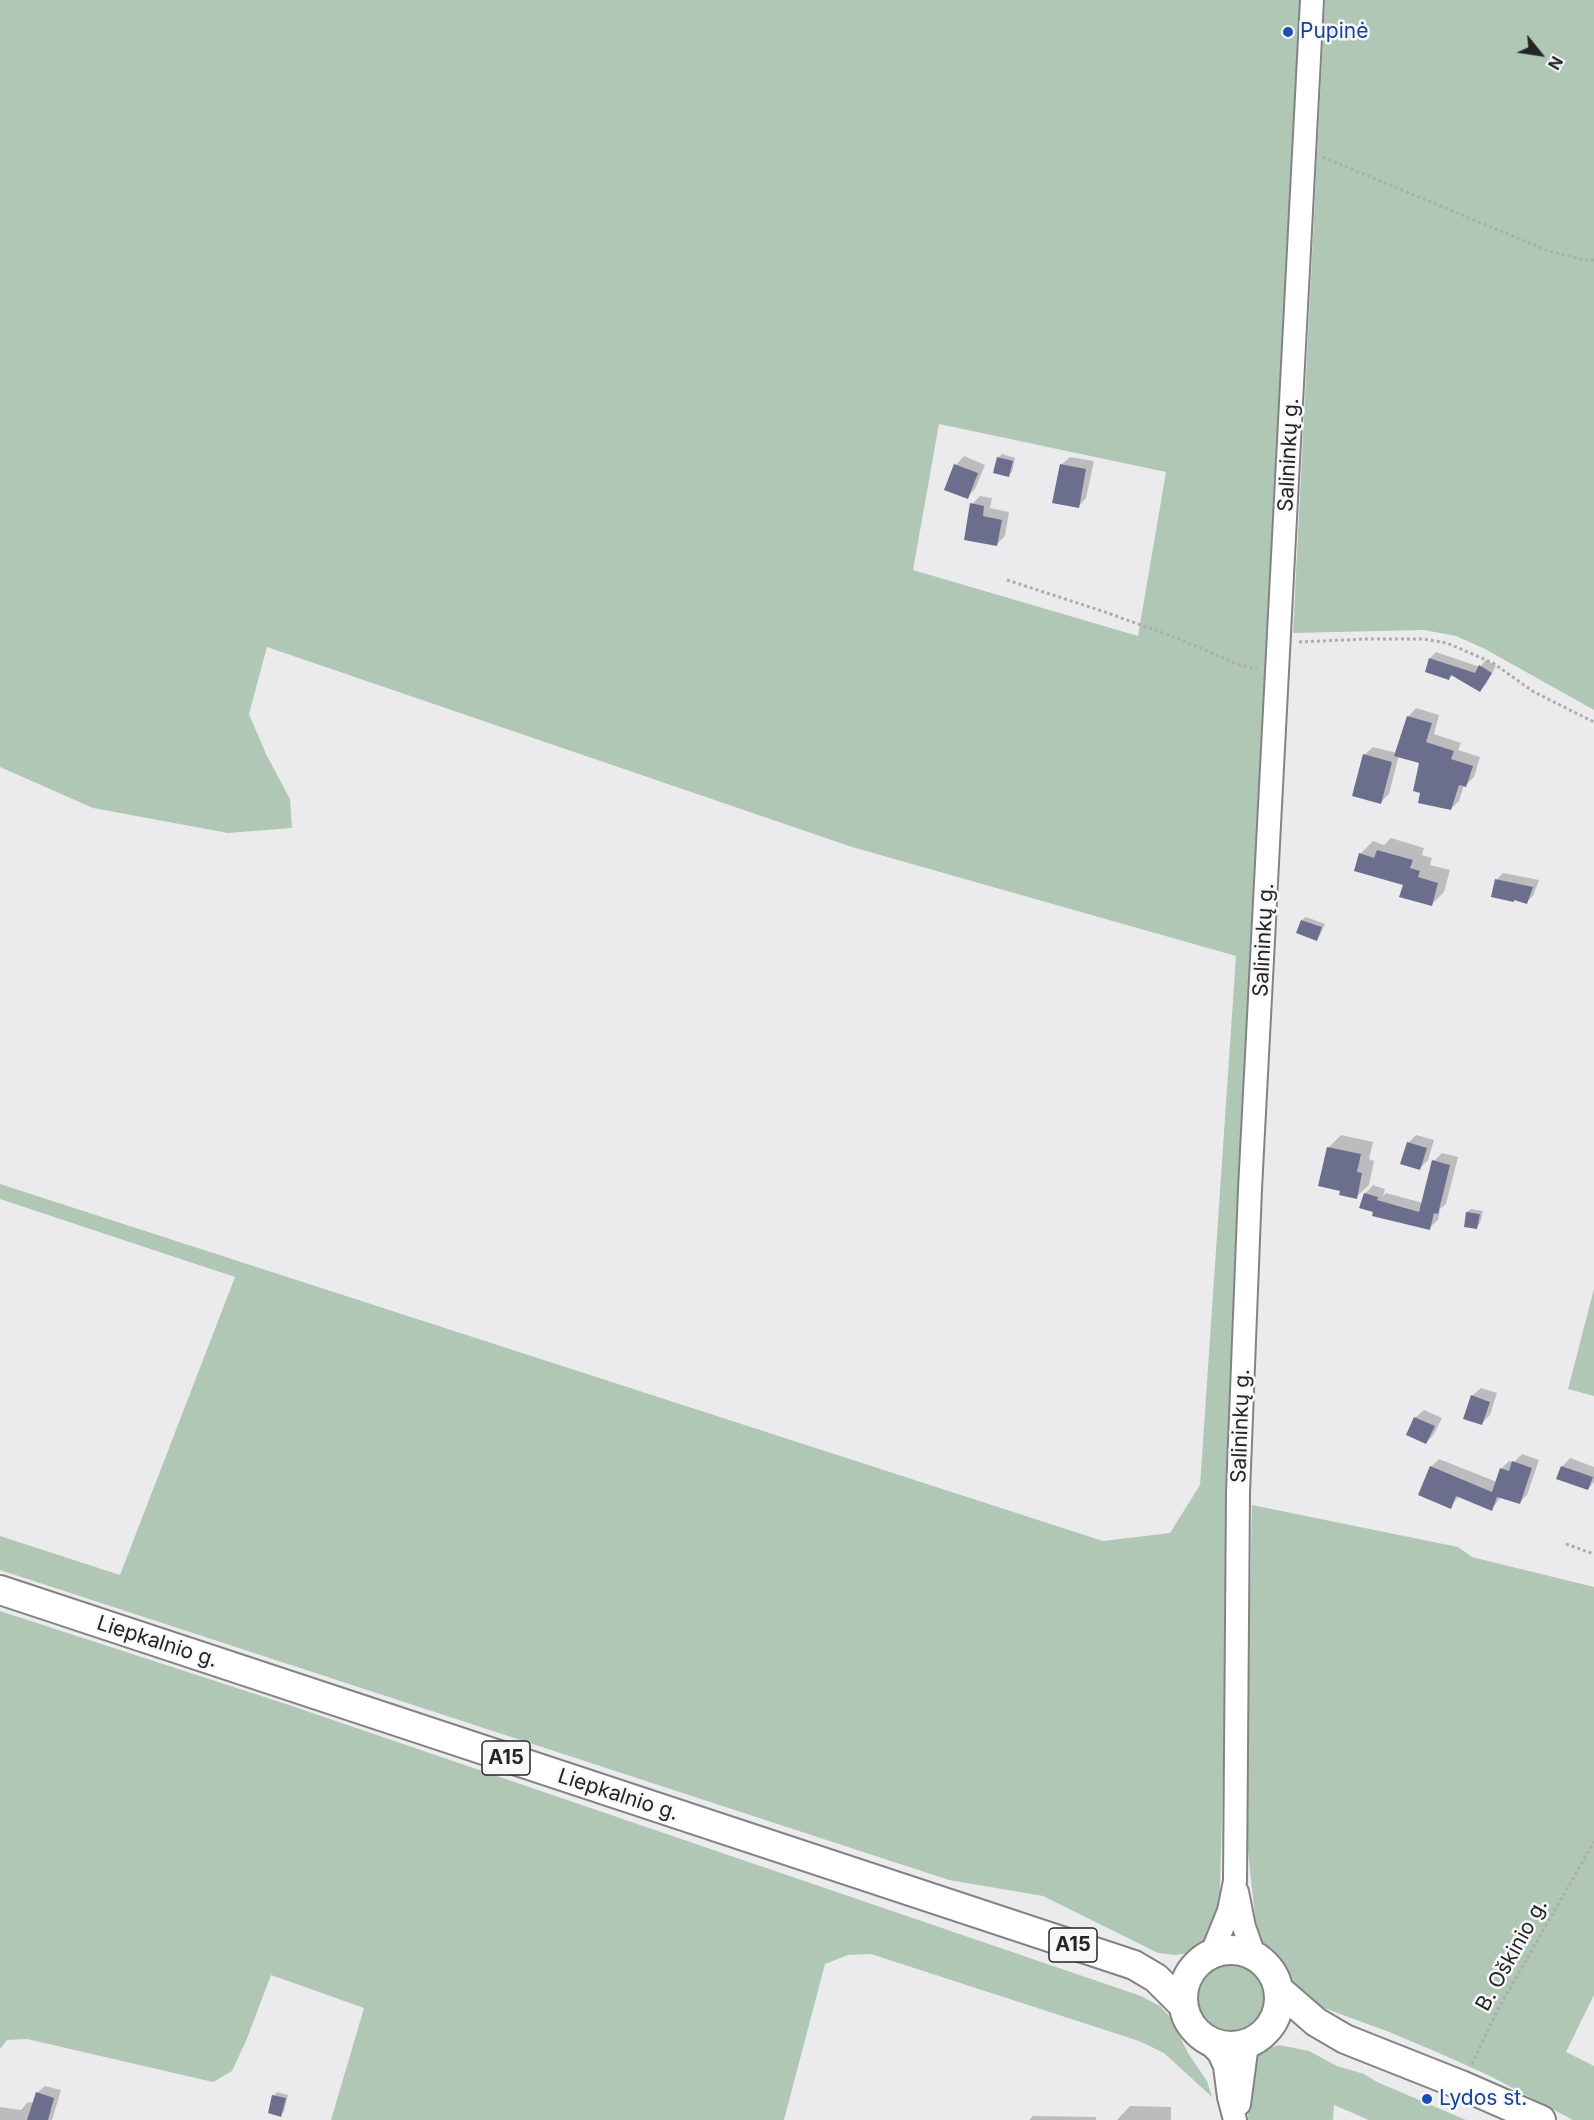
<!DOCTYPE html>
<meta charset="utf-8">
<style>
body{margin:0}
#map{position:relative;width:1594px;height:2120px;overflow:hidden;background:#ebebee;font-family:Inter,sans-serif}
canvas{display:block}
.north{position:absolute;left:1510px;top:24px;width:60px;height:60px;-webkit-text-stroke:4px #f8f8fb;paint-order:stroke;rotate:120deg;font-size:16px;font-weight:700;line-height:24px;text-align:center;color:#252526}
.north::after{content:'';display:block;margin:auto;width:21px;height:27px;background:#252526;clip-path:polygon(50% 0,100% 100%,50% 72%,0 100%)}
</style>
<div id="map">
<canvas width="1594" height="2120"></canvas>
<div class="north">N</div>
</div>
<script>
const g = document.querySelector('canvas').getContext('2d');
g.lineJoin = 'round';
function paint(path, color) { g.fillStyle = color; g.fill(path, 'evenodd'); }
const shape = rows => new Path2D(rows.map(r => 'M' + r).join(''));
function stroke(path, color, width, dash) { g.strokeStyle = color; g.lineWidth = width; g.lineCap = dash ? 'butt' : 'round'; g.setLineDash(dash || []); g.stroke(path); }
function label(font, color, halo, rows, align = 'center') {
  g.font = font + ' Inter,sans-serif'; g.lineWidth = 5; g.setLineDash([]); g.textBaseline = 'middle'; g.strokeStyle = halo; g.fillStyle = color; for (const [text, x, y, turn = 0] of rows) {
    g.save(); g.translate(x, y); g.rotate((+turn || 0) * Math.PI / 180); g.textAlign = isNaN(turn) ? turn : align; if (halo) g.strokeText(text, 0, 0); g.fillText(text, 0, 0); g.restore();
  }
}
const green = shape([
 [0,0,1300,0,1238,1253,1219,1920,1203,1947,1190,1953,1175,1955,1158,1953,1043,1896,949,1880,0,1570,0,1536,120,1575,235,1277,0,1199,0,1184,1103,1541,1170,1533,1200,1485,1236,956,852,847,267,647,249,714,266,754,290,799,292,828,228,833,93,808,0,767],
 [939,424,1166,472,1138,636,913,570],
 [1325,0,1594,0,1594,710,1485,649,1456,636,1424,630,1293,633],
 [1594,1289,1594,1396,1568,1389],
 [1252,1505,1458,1547,1472,1557,1594,1587,1594,1995,1566,2052,1594,2066,1594,2120,1573,2120,1490,2076,1439,2053,1389,2032,1316,2005,1292,1985,1279,1964,1265,1949,1259,1937,1255,1917,1247,1841,1248,1687],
 [0,1611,289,1705,1141,1996,1160,2006,1170,2017,1188,2053,1207,2081,1212,2097,1164,2053,1139,2041,871,1954,848,1955,825,1964,784,2120,331,2120,364,2008,271,1975,246,2041,232,2071,213,2082,27,2039,7,2040,0,2049],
 '1196 1997a36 36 0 1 1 72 0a36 36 0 1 1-72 0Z',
 [1279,2045,1309,2051,1337,2066,1364,2074,1377,2082,1466,2120,1369,2120,1334,2105,1333,2120,1248,2120,1250,2069,1255,2057,1263,2050]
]);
const shadow = shape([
 [1002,454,1015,458,1012,472,1008,475,998,458],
 [964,456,985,465,975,489,967,497,956,465],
 [1070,457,1094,461,1086,498,1078,507,1061,465],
 [980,496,992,498,990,508,1009,512,1005,536,997,544,972,504],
 [1436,652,1480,667,1486,660,1496,666,1486,684,1480,690,1453,674,1449,678,1426,671,1430,658],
 [1416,708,1439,715,1434,734,1461,743,1458,750,1480,757,1474,777,1466,785,1464,785,1459,801,1451,809,1421,762,1399,755,1389,794,1381,802,1364,755,1373,747,1397,753,1408,717],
 [1391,838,1424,848,1422,855,1432,858,1430,865,1450,870,1444,892,1432,904,1360,854,1373,841,1384,845],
 [1503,873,1539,880,1533,896,1526,902,1497,879],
 [1306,917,1325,924,1320,935,1317,939,1302,920],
 [1341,1135,1373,1142,1369,1159,1374,1161,1369,1185,1356,1197,1342,1190,1328,1148],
 [1416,1135,1434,1140,1428,1160,1420,1168,1408,1143],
 [1442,1153,1458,1157,1446,1204,1440,1209,1438,1220,1429,1228,1375,1211,1365,1194,1373,1185,1385,1189,1383,1196,1386,1193,1423,1203,1434,1161],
 [1471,1209,1483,1211,1480,1223,1477,1227,1467,1212],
 [1481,1388,1497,1393,1490,1415,1481,1424,1472,1396],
 [1424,1410,1442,1418,1434,1434,1426,1443,1415,1418],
 [1522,1454,1539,1460,1527,1495,1519,1503,1501,1497,1492,1509,1460,1495,1450,1507,1431,1467,1439,1459,1497,1482,1501,1469,1509,1461,1514,1462],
 [1570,1458,1594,1467,1594,1482,1588,1489,1562,1467],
 [45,2086,61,2090,52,2120,0,2120,0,2107,21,2110,28,2102,34,2103,37,2093],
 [277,2092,288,2095,284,2111,281,2115,274,2096],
 [1130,2106,1171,2107,1171,2120,1117,2120],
 [1033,2116,1096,2117,1096,2120,1029,2120]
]);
const building = shape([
 [997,457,1013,461,1009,477,993,473],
 [954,464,978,473,968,499,944,490],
 [1060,464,1086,469,1079,508,1052,503],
 [970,503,984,506,983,516,1002,520,997,546,964,540],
 [1429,658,1475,673,1479,665,1492,673,1480,692,1451,675,1449,680,1425,672],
 [1407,716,1432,723,1426,742,1454,751,1451,759,1473,766,1466,787,1459,785,1451,810,1418,803,1420,793,1413,791,1419,763,1394,756],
 [1363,754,1392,762,1381,804,1352,796],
 [1377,850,1413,860,1410,868,1420,871,1418,877,1438,883,1432,906,1399,897,1403,885,1354,871,1359,853,1374,858],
 [1495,879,1533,887,1527,904,1514,900,1514,902,1491,897],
 [1301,920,1322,927,1317,941,1296,933],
 [1407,1142,1427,1148,1420,1170,1400,1164],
 [1327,1147,1361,1154,1357,1172,1362,1173,1357,1199,1339,1195,1340,1191,1318,1186],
 [1432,1160,1450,1165,1438,1214,1434,1213,1430,1230,1372,1216,1373,1212,1359,1208,1364,1193,1378,1197,1376,1203,1377,1200,1419,1212],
 [1466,1212,1480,1214,1477,1229,1464,1227],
 [1471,1395,1490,1402,1482,1425,1463,1419],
 [1414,1417,1435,1426,1426,1444,1406,1435],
 [1512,1461,1532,1468,1520,1504,1497,1497,1492,1511,1456,1496,1451,1509,1418,1495,1430,1466,1492,1492,1500,1468,1509,1471],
 [1561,1466,1593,1477,1588,1490,1556,1479],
 [36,2092,54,2098,48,2120,27,2120],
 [272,2095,286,2098,281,2117,268,2113]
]);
const path = shape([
 [1323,157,1546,250,1584,260,1594,260],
 [1007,580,1102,611,1177,638,1237,664,1257,669],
 [1299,642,1367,639,1423,639,1447,643,1493,663,1534,692,1594,722],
 [1566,1544,1594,1554],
 [1472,2064,1497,2011,1594,1842]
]);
const secondary = shape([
 [1237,1892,1244,1927,1254,1955],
 [1212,1953,1229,1911,1235,1881,1238,1492,1250,1189,1312,0],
 [1207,2041,1219,2053,1225,2066,1229,2097,1235,2120],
 [1239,2104,1247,2044]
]);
const highway = shape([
 [0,1590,1134,1965,1156,1978,1183,2005],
 '1183 1998a48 48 0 1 1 96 0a48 48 0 1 1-96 0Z',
 [1278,1989,1316,2022,1345,2039,1461,2085,1541,2120]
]);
const markers = [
 [1288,32,6,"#1a4fb4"],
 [1427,2099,6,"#1a4fb4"]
];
const shields = [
 [506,1758,48],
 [1073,1945,48]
];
const shieldNames = [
 ["A15",506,1758],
 ["A15",1073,1945]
];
const transitNames = [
 ["Pupinė",1300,32],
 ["Lydos st.",1439,2099]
];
const streetNames = [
 ["Salininkų g.",1289,455,-87],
 ["Salininkų g.",1264,940,-87],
 ["Salininkų g.",1241,1426,-88],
 ["Liepkalnio g.",157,1642,18],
 ["Liepkalnio g.",618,1795,18],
 ["B. Oškinio g.",1512,1955,-61]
];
paint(green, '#b1c7b5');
paint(shadow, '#0003');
paint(building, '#6c6e8d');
stroke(secondary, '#838386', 26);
stroke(highway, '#838386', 32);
stroke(path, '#adadb0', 3, [3, 3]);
stroke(secondary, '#fff', 22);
stroke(highway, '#fff', 28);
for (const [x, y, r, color] of markers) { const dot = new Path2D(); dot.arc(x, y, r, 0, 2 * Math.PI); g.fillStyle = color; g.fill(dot); stroke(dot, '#f8f8fb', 2); }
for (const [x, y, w] of shields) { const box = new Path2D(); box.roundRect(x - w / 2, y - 17, w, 34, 4.5); g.fillStyle = '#f8f8fb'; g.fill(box); stroke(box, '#252526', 1.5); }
label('bold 20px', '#252526', null, shieldNames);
label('21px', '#164399', '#f8f8fb', transitNames, 'left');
label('21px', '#252526', '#f8f8fb', streetNames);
</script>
